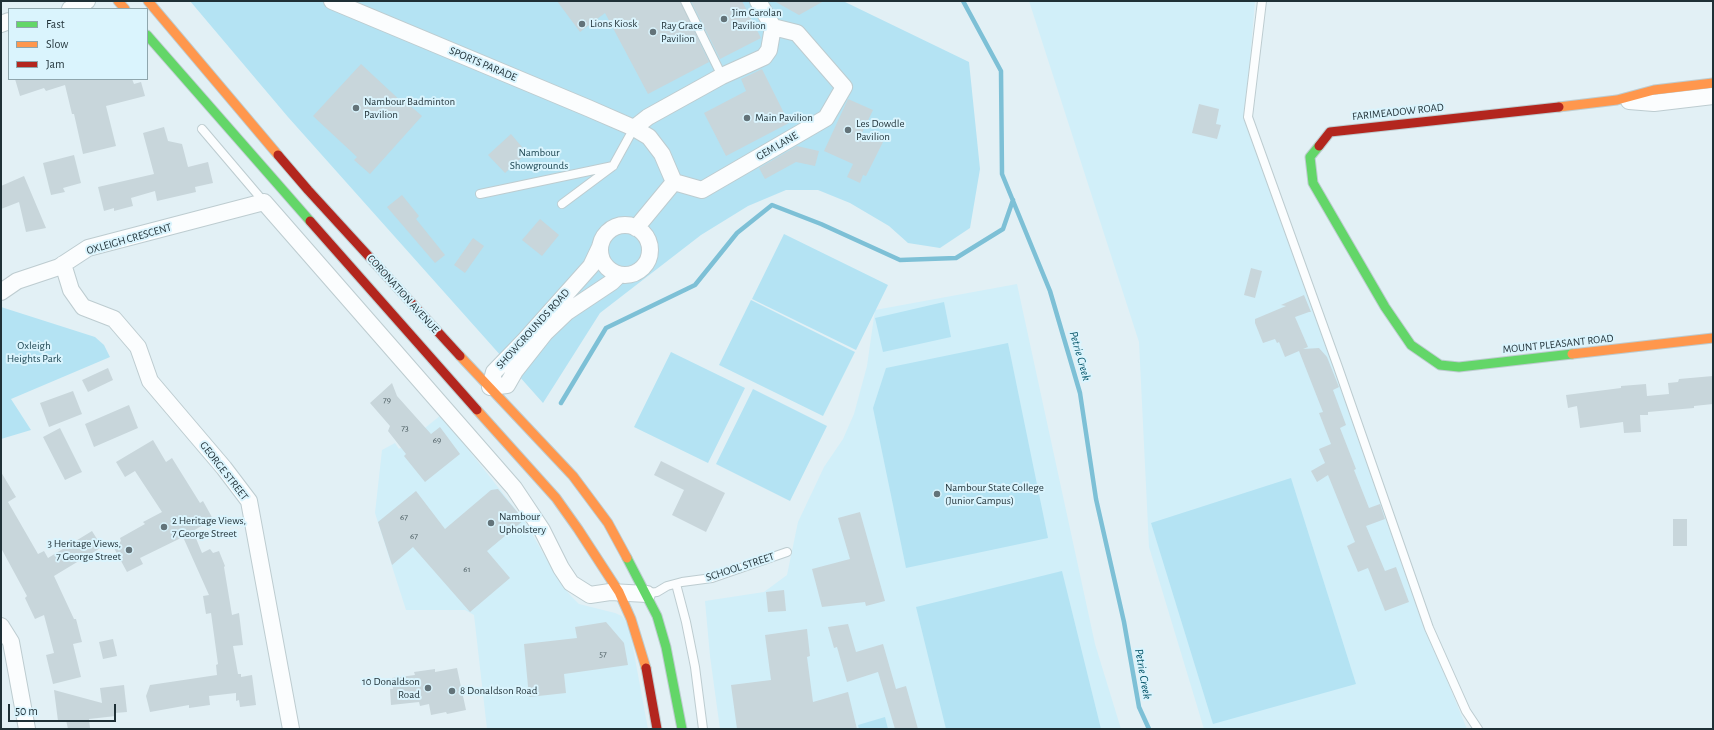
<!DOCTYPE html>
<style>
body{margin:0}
#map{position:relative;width:1714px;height:730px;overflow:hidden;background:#e2f0f5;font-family:"Alegreya Sans",sans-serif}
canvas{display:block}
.frame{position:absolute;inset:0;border:2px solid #1f3036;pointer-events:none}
.legend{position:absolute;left:8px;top:8px;width:140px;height:72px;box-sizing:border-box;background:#daf4fd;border:1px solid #8fa6ad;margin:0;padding:5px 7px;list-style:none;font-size:12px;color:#1f3036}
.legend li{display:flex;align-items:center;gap:8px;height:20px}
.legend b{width:20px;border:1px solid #8fa6ad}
.scale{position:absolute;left:8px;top:704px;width:108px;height:18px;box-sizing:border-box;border:2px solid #1f3036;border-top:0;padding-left:5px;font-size:12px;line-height:14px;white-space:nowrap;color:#1f3036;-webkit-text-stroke:3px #daf4fd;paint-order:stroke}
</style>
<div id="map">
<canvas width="1714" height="730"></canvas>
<div class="frame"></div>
<ul class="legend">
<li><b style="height:5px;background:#63d668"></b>Fast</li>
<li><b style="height:5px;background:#ff974d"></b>Slow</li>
<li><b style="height:5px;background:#b3261e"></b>Jam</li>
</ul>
<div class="scale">50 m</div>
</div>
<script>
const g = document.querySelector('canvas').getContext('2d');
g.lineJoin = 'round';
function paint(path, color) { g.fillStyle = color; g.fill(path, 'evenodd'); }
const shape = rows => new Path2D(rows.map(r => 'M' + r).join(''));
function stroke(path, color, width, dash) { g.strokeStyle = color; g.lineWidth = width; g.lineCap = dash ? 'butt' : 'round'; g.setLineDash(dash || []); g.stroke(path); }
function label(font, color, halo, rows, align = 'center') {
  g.font = font + ' "Alegreya Sans",sans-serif'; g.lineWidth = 4; g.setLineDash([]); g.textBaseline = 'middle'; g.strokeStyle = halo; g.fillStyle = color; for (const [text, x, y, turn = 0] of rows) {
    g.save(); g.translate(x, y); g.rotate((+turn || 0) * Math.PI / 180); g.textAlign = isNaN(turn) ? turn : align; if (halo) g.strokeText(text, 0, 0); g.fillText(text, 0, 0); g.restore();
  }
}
const built = shape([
 [1029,1,1255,1,1245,120,1336,370,1428,634,1467,729,1204,729,1149,547,1139,342],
 [1017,284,1095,644,1121,729,720,729,710,656,705,601,764,592,787,575,798,522,824,467,843,439,854,414,867,366,875,310],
 [441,415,524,520,561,584,571,596,579,604,615,613,622,616,629,626,648,729,487,729,474,615,465,610,406,610,375,513,382,450,395,443,399,449]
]);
const green = shape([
 [190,1,843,1,969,62,980,169,970,228,940,248,908,243,889,226,850,203,818,190,786,190,748,206,701,235,600,313,543,403,288,117],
 [784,234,888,285,856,350,752,299],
 [751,300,855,352,823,416,719,365],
 [944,302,951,337,883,352,875,318],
 [1,307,95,337,104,345,110,357,11,399,31,430,1,439],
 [1008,343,1048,538,906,568,873,408,886,368],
 [671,352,745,388,708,463,634,427],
 [753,389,827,426,790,501,716,464],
 [1291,478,1356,684,1213,724,1151,523],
 [1062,571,1101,729,946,729,916,607],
 [885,717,888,729,859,729,858,725]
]);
const stream = shape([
 [963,1,1001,71,1002,174,1050,291,1080,393,1096,499,1124,622,1139,707,1149,729],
 [561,403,606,328,695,285,737,233,772,205,821,224,900,260,956,258,1003,229,1013,200]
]);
const building = shape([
 [557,1,680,1,709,62,648,94,605,13,580,32],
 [691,1,742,1,761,38,720,59],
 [774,1,824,1,799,15],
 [361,64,404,104,406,102,422,116,370,174,354,160,357,157,313,116],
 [762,69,789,123,726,156,704,113,746,91,741,79],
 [15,79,132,79,134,84,141,82,145,96,106,106,116,146,83,154,74,114,72,114,65,85,46,91,44,88,20,96],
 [848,99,873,110,862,133,883,142,866,176,863,175,860,183,847,177,853,164,824,151],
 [1199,104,1219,109,1216,124,1221,125,1217,139,1192,133],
 [164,127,168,141,182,144,188,167,208,162,213,183,195,187,196,192,157,201,155,191,131,198,133,206,114,211,114,208,104,211,98,187,154,174,143,133],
 [511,134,527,153,505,173,488,155],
 [797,146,819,151,815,166,796,162,765,179,759,168],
 [74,155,81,183,63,188,65,192,51,195,43,163],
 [24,176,46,228,26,232,19,202,1,209,1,186],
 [402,195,419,216,416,219,445,255,435,263,387,207],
 [540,219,559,235,542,256,522,240],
 [473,238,484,246,465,273,454,265],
 [1251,268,1262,271,1255,298,1244,295],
 [1304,295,1311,312,1309,312,1295,317,1308,347,1303,349,1319,348,1327,357,1339,387,1333,390,1346,425,1340,428,1356,469,1354,470,1369,508,1380,504,1385,519,1366,526,1385,571,1396,567,1409,602,1385,611,1368,568,1358,572,1347,546,1355,542,1328,475,1317,482,1311,471,1325,463,1319,449,1331,444,1319,413,1323,412,1299,351,1285,357,1279,342,1277,343,1275,339,1263,343,1255,323,1255,319,1286,306,1281,305],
 [108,368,113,380,88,392,82,380],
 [1713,376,1713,404,1694,406,1694,408,1648,412,1648,415,1640,415,1641,432,1624,433,1623,422,1580,428,1577,406,1568,408,1566,395,1621,388,1621,386,1646,384,1647,396,1669,394,1668,383,1678,382,1679,379],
 [392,383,397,396,431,434,440,427,460,454,425,482,404,456,406,454,388,431,390,426,370,403],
 [73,391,82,414,49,427,40,403],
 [129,405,138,428,94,447,85,424],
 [60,428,82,472,65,480,43,437],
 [153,440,166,462,172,458,200,503,203,501,213,519,193,531,202,553,210,549,213,553,219,551,225,566,224,567,232,615,239,613,243,645,233,646,238,674,241,674,241,677,252,675,256,705,240,707,239,700,236,701,236,693,209,696,210,705,189,708,189,705,150,712,146,696,150,685,217,675,216,665,218,664,211,613,206,614,203,596,209,595,183,537,140,558,143,564,127,572,114,548,121,541,120,538,145,524,143,522,162,512,135,471,125,477,116,462],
 [661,461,725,493,706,532,672,515,684,490,654,475],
 [1,472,16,497,8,502,38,554,44,551,48,558,92,531,102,547,54,576,74,619,76,619,82,642,73,644,81,677,53,684,46,655,54,653,44,615,35,619,25,598,27,596,1,548],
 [498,489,524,520,487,551,510,578,470,612,413,547,392,565,378,522,416,491,445,529,491,490],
 [860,512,885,601,866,606,865,602,822,607,812,569,850,559,838,518],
 [1673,519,1687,519,1687,546,1673,546],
 [784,590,786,611,768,612,766,592],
 [606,622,624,643,628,665,564,674,566,693,529,697,524,644,577,638,575,627],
 [848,624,856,652,883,644,896,689,906,686,918,729,895,729,878,672,847,682,837,647,834,648,828,627],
 [807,629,810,656,807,657,813,702,848,692,857,729,737,729,731,685,771,680,765,635],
 [113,639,117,656,103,659,99,642],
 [457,668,466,710,447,714,446,712,431,715,429,704,420,706,419,702,391,705,390,689,393,689,392,678,415,675,414,672,435,669,435,672],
 [124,685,127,712,115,713,116,716,89,719,90,728,82,729,68,729,66,720,58,721,54,690,102,703,100,688]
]);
const lane = shape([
 [685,1,722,76],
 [1262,1,1248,117,1338,367,1429,628,1466,711,1478,729],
 [202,129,264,202],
 [480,194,613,166],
 [562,204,613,166,634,128],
 [676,584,686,622,695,667,703,729],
 [648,593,657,592,667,586,682,582,712,578,787,552]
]);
const street = shape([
 [332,1,588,108,634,128,649,137,662,154,674,182,636,228],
 [758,1,773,27],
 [70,9,87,1],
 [1,24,9,21],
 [1629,101,1654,103,1713,96],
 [634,128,648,117,722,76,764,57,769,50,773,27],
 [674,182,702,190,826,118,844,87,797,33,773,27],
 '600 250a25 25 0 1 1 50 0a25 25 0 1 1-50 0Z',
 [63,264,71,290,83,307,114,319,138,347,150,381,224,468,249,501,291,729],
 [1,292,17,281,59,267,88,248,264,202,514,488,542,530,561,568,571,583,590,595,610,592,647,594],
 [490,387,494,372,525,340,591,266,600,247],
 [490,387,507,385,515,371,545,333,567,312,612,282,619,275],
 [1,626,11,642,27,729]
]);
const fast = shape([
 [147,35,310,221],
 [1319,146,1310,157,1313,183,1385,307,1411,345,1440,365,1459,367,1572,354],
 [627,558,657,616,666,647,682,729]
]);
const slow = shape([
 [118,1,125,9],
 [148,1,278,155],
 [1559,107,1617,100,1654,90,1713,83],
 [1572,354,1713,338],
 [460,356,573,476,608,523,627,558],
 [477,410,556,498,578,529,619,592,631,619,646,668]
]);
const jam = shape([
 [1319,146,1330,132,1559,107],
 [278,155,308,190,460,356],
 [310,221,477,410],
 [646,668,657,729]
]);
const markers = [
 [724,19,4,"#637379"],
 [582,24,4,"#637379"],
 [653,32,4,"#637379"],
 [356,108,4,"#637379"],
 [747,118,4,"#637379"],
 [848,130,4,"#637379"],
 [937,494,4,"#637379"],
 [491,523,4,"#637379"],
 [164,527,4,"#637379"],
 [129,550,4,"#637379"],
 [428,688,4,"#637379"],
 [452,691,4,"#637379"]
];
const numberNames = [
 ["79",387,400],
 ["73",405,428],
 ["69",437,440],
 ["67",404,517],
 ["67",414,536],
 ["61",467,569],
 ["57",603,654]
];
const poiNames = [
 ["Jim Carolan",732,13],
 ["Pavilion",732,26],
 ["Lions Kiosk",590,24],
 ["Ray Grace",661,26],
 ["Pavilion",661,39],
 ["Nambour Badminton",364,102],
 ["Pavilion",364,115],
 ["Main Pavilion",755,118],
 ["Les Dowdle",856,124],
 ["Pavilion",856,137],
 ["Nambour State College",945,488],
 ["(Junior Campus)",945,501],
 ["Nambour",499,517],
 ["Upholstery",499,530],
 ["2 Heritage Views,",172,521],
 ["7 George Street",172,534],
 ["3 Heritage Views,",121,544,"right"],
 ["7 George Street",121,557,"right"],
 ["10 Donaldson",420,682,"right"],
 ["Road",420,695,"right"],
 ["8 Donaldson Road",460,691]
];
const streetNames = [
 ["SPORTS PARADE",483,64,23],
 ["FARIMEADOW ROAD",1398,112,-6],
 ["GEM LANE",777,146,-30],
 ["OXLEIGH CRESCENT",129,239,-16],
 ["CORONATION AVENUE",403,294,48],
 ["SHOWGROUNDS ROAD",533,329,-48],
 ["MOUNT PLEASANT ROAD",1558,344,-6],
 ["GEORGE STREET",224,471,52],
 ["SCHOOL STREET",740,567,-18]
];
const parkNames = [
 ["Nambour",539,153],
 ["Showgrounds",539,166],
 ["Oxleigh",34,346],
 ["Heights Park",34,359]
];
const waterNames = [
 ["Petrie Creek",1080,356,74],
 ["Petrie Creek",1143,674,80]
];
paint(built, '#d1eff9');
paint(green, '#b4e3f3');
stroke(stream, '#7dc0d6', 4.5);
paint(building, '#c8d6db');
stroke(lane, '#bdccd0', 10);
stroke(street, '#bdccd0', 18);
stroke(fast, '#bdccd0', 11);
stroke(slow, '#bdccd0', 11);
stroke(jam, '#bdccd0', 11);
stroke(lane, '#fbfdfe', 8);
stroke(street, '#fbfdfe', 16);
stroke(fast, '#63d668', 9);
stroke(slow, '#ff974d', 9);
stroke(jam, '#b3261e', 9);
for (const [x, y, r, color] of markers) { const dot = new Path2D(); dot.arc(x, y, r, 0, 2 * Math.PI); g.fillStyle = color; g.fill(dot); stroke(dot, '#daf4fd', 1.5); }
label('9px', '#495a5f', null, numberNames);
label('11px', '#1f3036', '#daf4fd', poiNames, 'left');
label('11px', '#1f3036', '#daf4fd', streetNames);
label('11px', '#204854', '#daf4fd', parkNames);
label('italic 12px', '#045569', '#daf4fd', waterNames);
</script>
